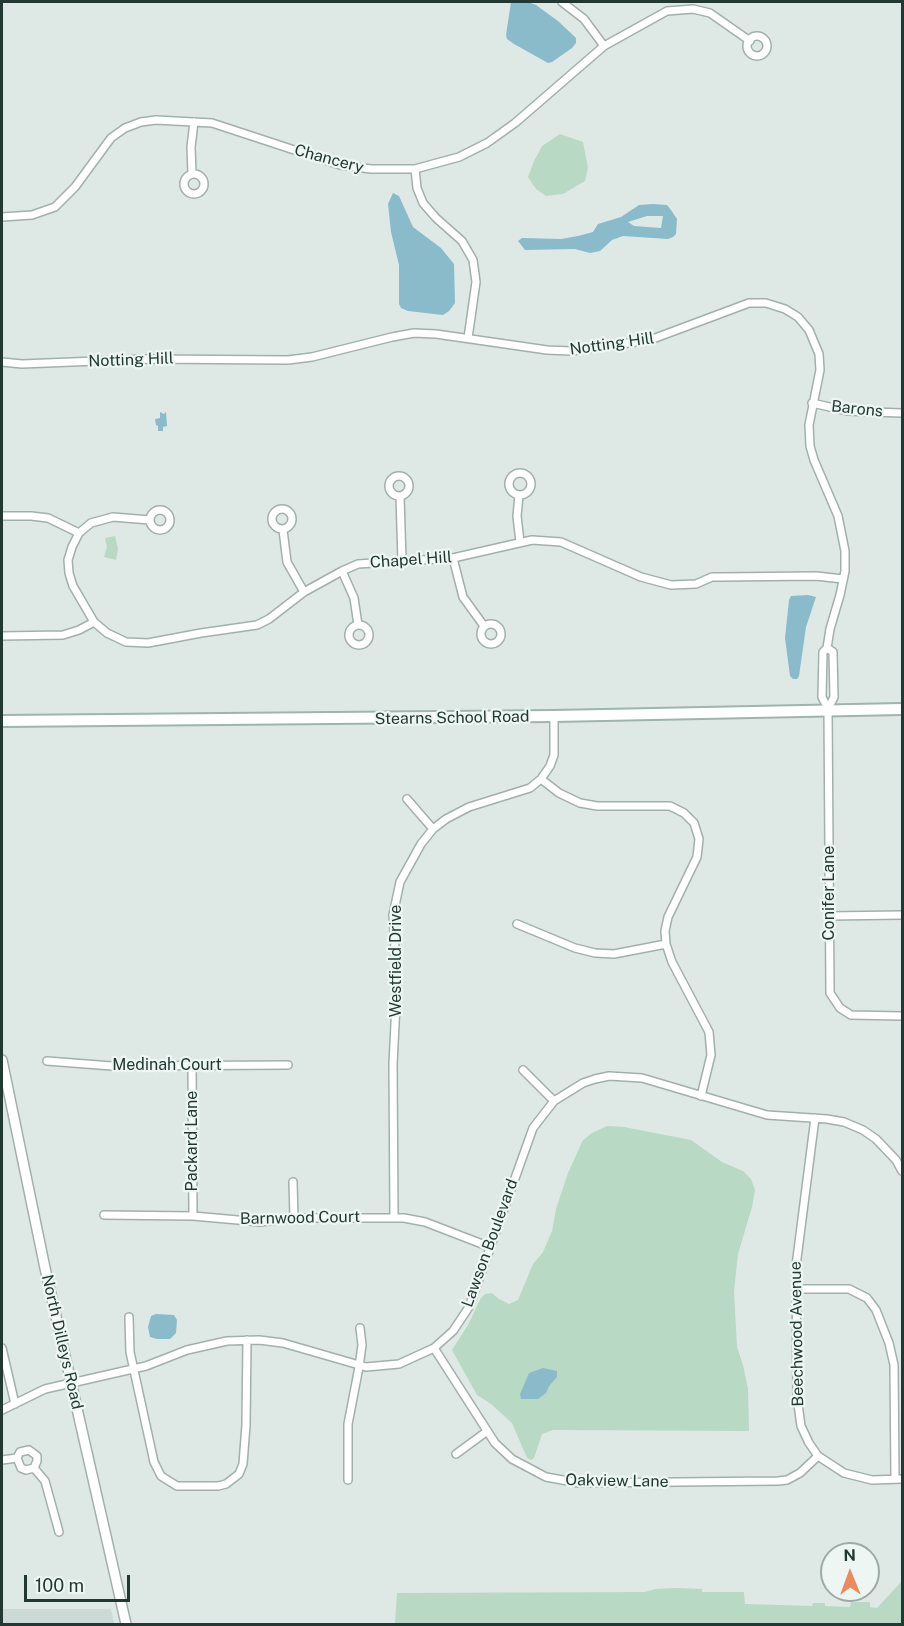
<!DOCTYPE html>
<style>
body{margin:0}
#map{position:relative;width:904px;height:1626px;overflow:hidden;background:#dee9e5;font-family:"Public Sans",sans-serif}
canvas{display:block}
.frame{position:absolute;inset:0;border:3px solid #213833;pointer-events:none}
.north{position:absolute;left:820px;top:1542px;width:60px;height:60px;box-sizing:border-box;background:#eef6f3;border:2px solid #9caaa6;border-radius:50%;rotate:359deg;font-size:16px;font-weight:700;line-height:24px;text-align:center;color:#213833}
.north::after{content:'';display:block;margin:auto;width:21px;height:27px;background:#e98b5c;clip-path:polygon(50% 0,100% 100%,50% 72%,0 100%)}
.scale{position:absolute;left:24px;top:1575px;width:106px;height:27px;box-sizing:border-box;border:3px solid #213833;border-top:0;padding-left:8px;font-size:18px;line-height:21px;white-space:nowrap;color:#213833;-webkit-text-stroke:4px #eef6f3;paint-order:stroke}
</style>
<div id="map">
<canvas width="904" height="1626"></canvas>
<div class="frame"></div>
<div class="north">N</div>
<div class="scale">100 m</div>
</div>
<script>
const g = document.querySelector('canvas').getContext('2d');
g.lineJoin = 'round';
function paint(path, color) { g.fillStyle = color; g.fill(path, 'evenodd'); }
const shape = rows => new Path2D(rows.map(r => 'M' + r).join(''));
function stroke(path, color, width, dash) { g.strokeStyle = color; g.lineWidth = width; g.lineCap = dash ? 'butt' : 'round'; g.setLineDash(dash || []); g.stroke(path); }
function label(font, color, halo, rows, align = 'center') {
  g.font = font + ' "Public Sans",sans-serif'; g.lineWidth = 4.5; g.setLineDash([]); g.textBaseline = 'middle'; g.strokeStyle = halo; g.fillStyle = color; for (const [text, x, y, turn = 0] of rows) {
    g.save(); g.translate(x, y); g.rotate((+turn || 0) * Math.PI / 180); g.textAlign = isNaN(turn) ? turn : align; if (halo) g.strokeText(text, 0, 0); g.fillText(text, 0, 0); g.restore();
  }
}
const built = shape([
 [2,1609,111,1609,114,1624,2,1624]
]);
const green = shape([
 [560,134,583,142,588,168,585,181,563,194,546,196,536,189,528,177,534,161,542,146],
 [115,536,118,549,116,560,104,557,107,547,105,538],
 [607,1126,624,1127,691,1140,722,1162,743,1171,751,1179,755,1190,752,1207,738,1254,734,1291,737,1347,743,1365,748,1389,749,1431,553,1430,542,1434,534,1458,531,1460,527,1458,512,1423,491,1404,477,1395,452,1350,468,1325,481,1298,485,1294,492,1293,499,1299,509,1304,518,1300,533,1264,543,1252,552,1231,556,1209,568,1173,583,1140,592,1133],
 [902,1581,902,1624,395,1624,397,1593,645,1592,655,1589,677,1588,702,1589,702,1592,744,1592,745,1604,812,1606,813,1603,825,1603,825,1606,850,1607,851,1602,870,1602,870,1607,877,1608]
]);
const water = shape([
 [511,2,528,2,536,5,558,21,576,38,576,43,572,48,552,62,548,63,514,44,507,39,506,35],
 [393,193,399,196,413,227,441,248,454,264,455,303,449,311,443,315,408,311,401,308,399,304,399,265,391,232,388,204],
 [653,204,667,205,671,210,677,219,676,234,673,237,668,239,623,236,612,240,600,251,590,253,575,249,525,250,518,241,522,238,561,239,578,236,593,232,598,224,621,217,639,205],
 [647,216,663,216,661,228,634,226,628,222],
 [160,412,164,414,166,412,167,426,163,427,163,431,158,431,158,426,156,425,155,419,160,418],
 [808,595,816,597,806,627,799,676,797,679,793,679,790,676,785,638,789,600,791,596],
 [156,1314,174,1315,177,1320,176,1333,170,1339,157,1339,150,1337,148,1327,151,1316],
 [543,1368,557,1371,557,1377,549,1386,546,1393,538,1399,521,1399,520,1394,529,1373]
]);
const minor = shape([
 [562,2,584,19,604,46],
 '747 46a10 10 0 1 1 20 0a10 10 0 1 1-20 0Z',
 [415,169,417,188,423,203,436,218,462,241,473,260,476,282,468,338],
 '184 184a10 10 0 1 1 20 0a10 10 0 1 1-20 0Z',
 [192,174,191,147,194,122],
 [2,217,32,215,55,207,75,187,111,138,125,128,141,122,156,120,212,123,340,165,371,169,415,169,459,157,487,143,515,123,604,46,667,11,693,9,710,13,750,41],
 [2,362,22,364,146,359,288,360,312,357,392,337,414,333,436,334,547,350,571,351,650,340,749,303,766,303,785,309,798,317,809,330,819,354,820,370,809,425,810,446,814,460,838,516,845,551,845,571,840,595,830,629,827,648,823,652,822,697,828,709],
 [812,403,847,411,901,413],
 '509 484a11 11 0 1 1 22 0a11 11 0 1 1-22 0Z',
 '389 486a10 10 0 1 1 20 0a10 10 0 1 1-20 0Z',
 [519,495,517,516,520,542],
 [400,496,402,561],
 '272 519a10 10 0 1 1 20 0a10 10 0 1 1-20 0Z',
 '150 520a10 10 0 1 1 20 0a10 10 0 1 1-20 0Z',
 [2,516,31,516,48,518,79,533],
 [150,520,113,517,91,523,79,533,72,547,68,560,69,573,73,586,94,622,107,633,126,642,148,643,201,633,257,625,269,619,304,592,342,571,358,564,453,558,532,540,561,542,641,577,671,585,696,584,712,577,721,577,816,576,843,579],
 [283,530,287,562,304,592],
 [453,558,463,597,484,626],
 [342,571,354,598,358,625],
 '481 634a10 10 0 1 1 20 0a10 10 0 1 1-20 0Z',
 '349 635a10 10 0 1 1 20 0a10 10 0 1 1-20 0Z',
 [2,636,63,635,79,630,94,622],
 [827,648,833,652,834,697,828,709,830,993,840,1008,851,1015,902,1016],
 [541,779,559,793,580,803,597,806,670,806,684,813,694,823,699,839,697,857,668,917,665,931,666,944,672,962,709,1032,711,1055,701,1096],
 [407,799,433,829],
 [829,916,902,915],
 [517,924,575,948,595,953,614,954,666,944],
 [47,1061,112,1066,288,1065],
 [192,1065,193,1216],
 [523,1070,554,1101],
 [815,1118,796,1266,797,1397,801,1426,809,1443,818,1456,844,1473,872,1480,902,1479],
 [293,1182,294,1218],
 [104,1215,193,1216,260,1222,294,1218,404,1218,425,1222,490,1247],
 [394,1217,393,1064,397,984,393,915,400,882,421,844,433,829,446,819,469,807,530,788,541,779,550,766,554,755,554,716],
 [796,1289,849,1289,867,1298,876,1310,889,1343,894,1365,895,1479],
 [129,1317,130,1352,154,1462,161,1476,177,1486,218,1486,226,1484,239,1474,243,1464,246,1425,247,1340],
 [2,1348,15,1404],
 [434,1348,495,1443,512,1459,546,1477,579,1483,778,1481,787,1480,800,1473,818,1456],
 [2,1410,45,1389,146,1366,187,1350,227,1341,259,1340,283,1343,366,1367,399,1364,434,1348,453,1331,469,1307,533,1128,554,1101,583,1083,595,1079,609,1076,642,1078,767,1115,827,1119,844,1122,863,1130,876,1139,896,1160,902,1171],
 [456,1454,486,1432],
 [17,1458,21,1468,26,1470,34,1468],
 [2,1460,17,1458,20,1452,29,1450,37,1456,37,1461,34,1468],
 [34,1468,45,1481,59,1532],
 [348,1480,348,1424,359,1367,362,1345,360,1328]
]);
const tertiary = shape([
 [2,1060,45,1268,126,1624]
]);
const secondary = shape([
 [2,721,554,716,902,709]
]);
const streetNames = [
 ["Chancery",329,159,15],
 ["Notting Hill",612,344,-8],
 ["Notting Hill",131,360,-2],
 ["Barons",857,409,6],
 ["Chapel Hill",411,560,-4],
 ["Stearns School Road",452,718,-1],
 ["Conifer Lane",829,893,-90],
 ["Westfield Drive",396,961,-90],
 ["Medinah Court",167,1065],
 ["Packard Lane",192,1141,-90],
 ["Barnwood Court",300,1218,-1],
 ["Lawson Boulevard",490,1243,-70],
 ["Beechwood Avenue",797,1334,-91],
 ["North Dilleys Road",62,1342,77],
 ["Oakview Lane",617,1481,1]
];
paint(built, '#cdd9d4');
paint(green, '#b8d9c4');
paint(water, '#89bbcb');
stroke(minor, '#a2b0ac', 10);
stroke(tertiary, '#a2b0ac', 12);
stroke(secondary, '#9eb4ae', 14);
stroke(minor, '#fff', 7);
stroke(tertiary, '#fff', 9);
stroke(secondary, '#fff', 10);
label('16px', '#213833', '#eef6f3', streetNames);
</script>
